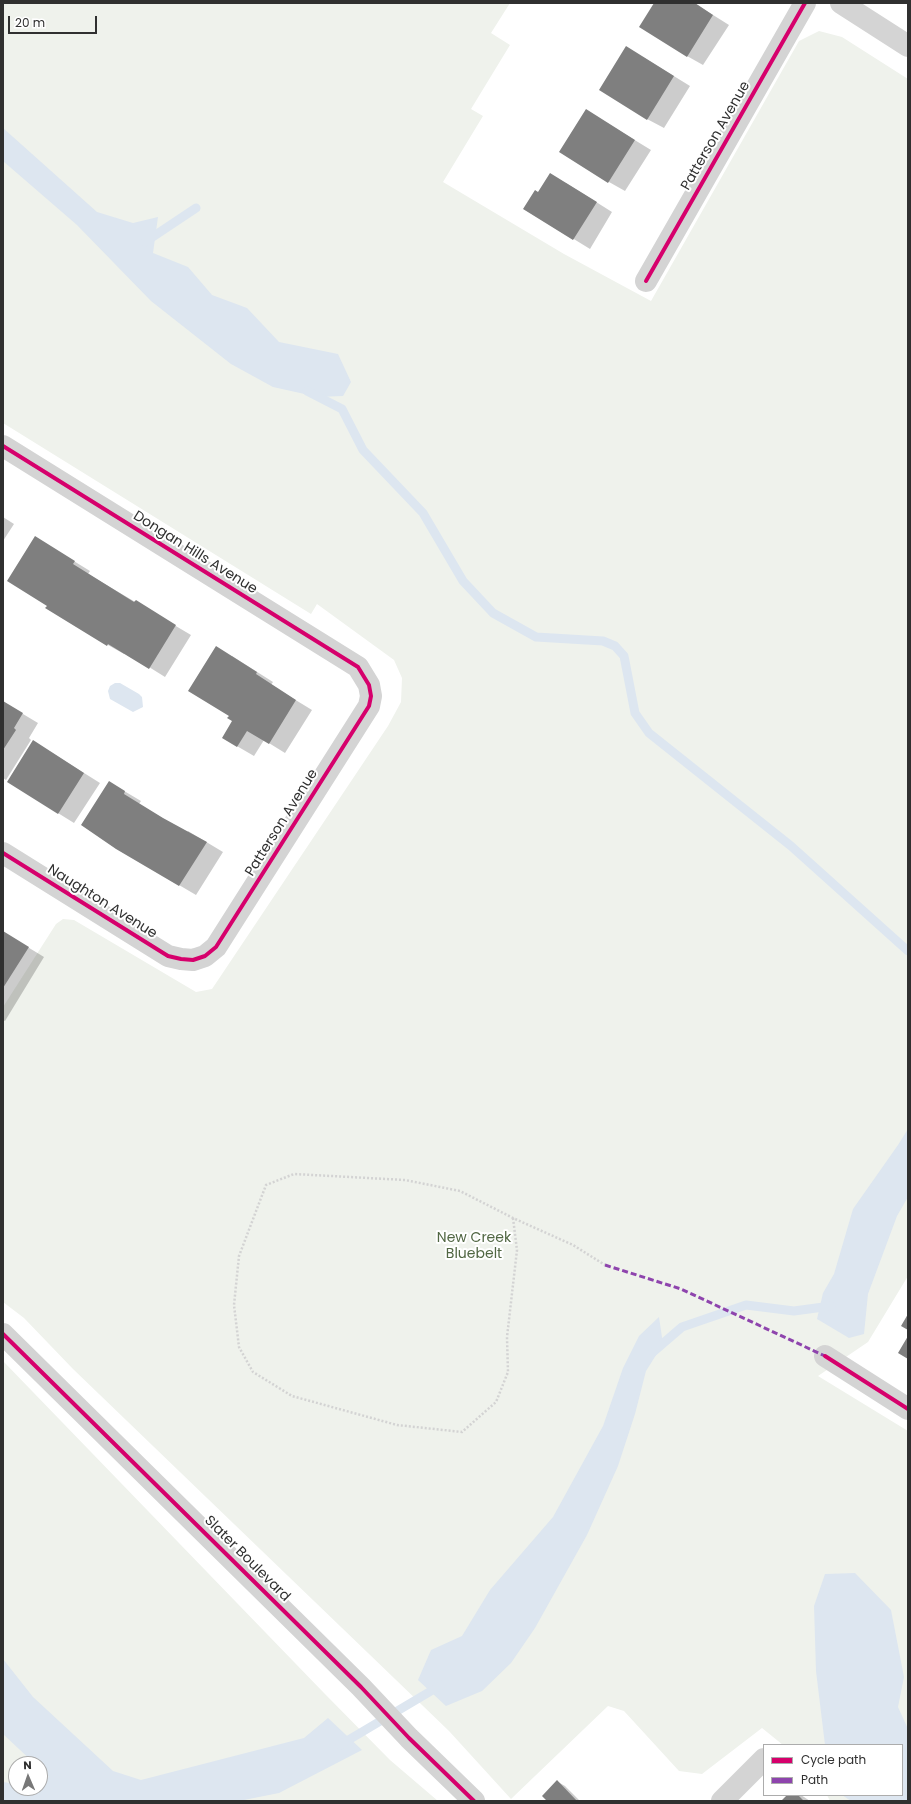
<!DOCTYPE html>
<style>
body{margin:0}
#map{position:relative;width:911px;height:1804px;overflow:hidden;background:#fff;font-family:Poppins,sans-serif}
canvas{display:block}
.frame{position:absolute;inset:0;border:4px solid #303030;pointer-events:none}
.legend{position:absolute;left:763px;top:1744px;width:140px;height:52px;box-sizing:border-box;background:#fff;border:1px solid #acacac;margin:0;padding:5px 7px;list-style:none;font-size:12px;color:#303030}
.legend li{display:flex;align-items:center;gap:8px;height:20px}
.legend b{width:20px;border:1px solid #acacac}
.north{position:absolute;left:8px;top:1756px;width:40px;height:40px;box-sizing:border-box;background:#fff;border:1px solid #acacac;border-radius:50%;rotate:358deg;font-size:11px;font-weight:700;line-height:16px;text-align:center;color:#303030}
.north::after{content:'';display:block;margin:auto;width:14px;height:18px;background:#787878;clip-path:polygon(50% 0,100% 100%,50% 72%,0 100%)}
.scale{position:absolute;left:8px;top:16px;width:89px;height:18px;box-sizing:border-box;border:2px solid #303030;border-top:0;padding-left:5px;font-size:12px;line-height:14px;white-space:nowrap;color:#303030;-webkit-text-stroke:3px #fff;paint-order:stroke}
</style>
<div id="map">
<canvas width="911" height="1804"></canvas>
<div class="frame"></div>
<ul class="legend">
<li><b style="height:5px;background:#d6006c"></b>Cycle path</li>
<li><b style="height:5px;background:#8e44ad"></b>Path</li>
</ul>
<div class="north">N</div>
<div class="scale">20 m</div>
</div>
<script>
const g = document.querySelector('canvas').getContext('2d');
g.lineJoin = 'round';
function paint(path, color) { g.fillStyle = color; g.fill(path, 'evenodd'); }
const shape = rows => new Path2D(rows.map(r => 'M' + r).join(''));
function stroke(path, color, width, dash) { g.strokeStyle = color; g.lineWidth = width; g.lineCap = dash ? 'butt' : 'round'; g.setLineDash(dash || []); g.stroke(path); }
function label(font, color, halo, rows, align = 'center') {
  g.font = font + ' Poppins,sans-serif'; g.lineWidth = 4; g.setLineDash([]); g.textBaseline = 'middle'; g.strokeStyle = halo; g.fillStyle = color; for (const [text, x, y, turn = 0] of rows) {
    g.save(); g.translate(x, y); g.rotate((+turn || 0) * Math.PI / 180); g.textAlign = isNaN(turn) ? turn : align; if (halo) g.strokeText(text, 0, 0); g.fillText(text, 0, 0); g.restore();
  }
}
const green = shape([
 [3,3,510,3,491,33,510,45,471,109,483,116,443,182,564,254,651,301,799,41,819,31,842,37,908,79,908,1276,868,1342,818,1376,908,1431,908,1801,830,1801,827,1795,902,1795,902,1745,783,1745,762,1728,702,1774,679,1771,624,1711,608,1706,511,1799,449,1731,73,1369,24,1318,3,1302,3,1007,56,924,63,919,74,920,196,992,212,989,388,726,401,702,402,678,394,660,317,604,311,614,3,423],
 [3,1361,324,1693,390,1760,438,1801,3,1801],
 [16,1764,40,1764,40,1788,16,1788]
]);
const water = shape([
 [3,128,97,212,133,223,158,217,153,253,188,267,212,295,247,308,279,342,338,354,351,382,343,396,318,397,273,387,231,364,151,301,77,225,3,161],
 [115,683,120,683,139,694,142,697,143,707,133,712,110,699,108,691,110,686],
 [908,1129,908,1197,897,1216,868,1294,864,1334,849,1338,817,1319,823,1293,834,1274,853,1209,898,1145],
 [659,1317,663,1344,646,1371,635,1414,618,1466,587,1535,535,1628,511,1663,482,1691,446,1706,418,1680,431,1650,462,1636,490,1590,553,1517,603,1426,623,1368,639,1336],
 [855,1573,891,1610,904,1677,898,1707,908,1729,908,1801,851,1801,842,1795,902,1795,902,1745,825,1745,816,1671,814,1606,825,1574],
 [3,1659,33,1697,113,1771,141,1780,304,1738,328,1718,362,1750,279,1793,239,1801,3,1801,3,1782,16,1784,16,1788,40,1788,40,1780,49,1777,40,1768,40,1764,35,1764,3,1734]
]);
const shadow = shape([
 [655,3,694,3,729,25,703,65,687,56],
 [643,57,690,86,664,128,647,119],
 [602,120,651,150,625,191,609,182],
 [566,183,612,212,590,249,525,209,538,193],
 [3,517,14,524,3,541],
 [51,547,90,571,88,574,191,635,165,677,125,652,124,654,108,645,47,607,48,605],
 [232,656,273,682,271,685,312,710,285,753,264,740,254,756,223,738,233,721,230,716],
 [3,702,38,723,29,738,31,740,6,780,3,778],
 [49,751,100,783,74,823,8,782],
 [109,782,141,801,139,804,187,833,188,831,223,852,196,895,116,848],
 [3,932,44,957,5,1021,3,1020],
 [558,1782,565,1786,580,1801,548,1801],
 [788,1795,801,1795,810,1801,782,1801]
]);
const stream = shape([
 [145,242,196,208],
 [307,391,342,409,363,450,423,513,463,581,493,613,536,637,603,641,615,646,624,656,635,713,649,733,791,846,908,951],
 [653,1352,682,1327,746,1305,794,1311,831,1306],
 [340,1745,441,1685]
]);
const building = shape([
 [654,3,695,3,713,15,687,57,639,27],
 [626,46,674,76,647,120,599,90],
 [586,109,635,140,608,183,559,152],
 [550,173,597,202,573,240,523,209,535,190,538,192],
 [35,536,75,561,73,564,134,602,136,600,176,625,149,669,108,644,107,646,45,608,47,606,7,581],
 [216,646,257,672,256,674,296,700,269,744,247,731,237,747,222,738,232,721,227,718,229,716,188,691],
 [3,701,23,713,14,728,16,730,3,750],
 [33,740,84,773,58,814,7,782],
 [109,781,125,791,124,794,163,818,207,842,179,886,116,849,81,825],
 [3,931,29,947,3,988],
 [908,1314,908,1330,901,1326],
 [908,1336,908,1359,898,1353],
 [557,1780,577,1801,547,1801,542,1796],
 [787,1795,798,1795,804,1801,781,1801]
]);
const path = shape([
 [513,1218,517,1250,507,1337,508,1372,496,1402,462,1432,397,1425,292,1396,253,1372,239,1347,234,1305,239,1256,266,1185,294,1174,405,1180,460,1191,513,1218,573,1245,605,1265]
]);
const minor = shape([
 [841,3,908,46],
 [646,281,805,3],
 [3,446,358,667,369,685,371,696,369,706,216,947,205,956,193,960,181,959,168,956,3,853],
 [3,1334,361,1687,409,1738,474,1801],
 [825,1356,908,1409],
 [722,1801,764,1759]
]);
const quiet = shape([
 [605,1265,681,1289,825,1356]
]);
const cycleway = shape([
 [646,281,805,3],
 [3,446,358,667,369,685,371,696,369,706,216,947,205,956,193,960,181,959,168,956,3,853],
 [3,1334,361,1687,409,1738,474,1801],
 [825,1356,908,1409]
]);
const streetNames = [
 ["Patterson Avenue",716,136,-60],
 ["Dongan Hills Avenue",195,553,32],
 ["Patterson Avenue",282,823,-58],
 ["Naughton Avenue",102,902,32],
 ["Slater Boulevard",247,1559,45]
];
const parkNames = [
 ["New Creek",474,1238],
 ["Bluebelt",474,1254]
];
paint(green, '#eff2ec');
paint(water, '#dde6f0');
paint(shadow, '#0003');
stroke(stream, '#dde6f0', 9);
paint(building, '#7f7f7f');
stroke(path, '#d3d3d3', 2.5, [2, 2]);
stroke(minor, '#d4d4d4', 22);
stroke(quiet, '#8e44ad', 3, [6, 3]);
stroke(cycleway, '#d6006c', 4);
label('14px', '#303030', '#fff', streetNames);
label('14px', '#516743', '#fff', parkNames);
</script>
